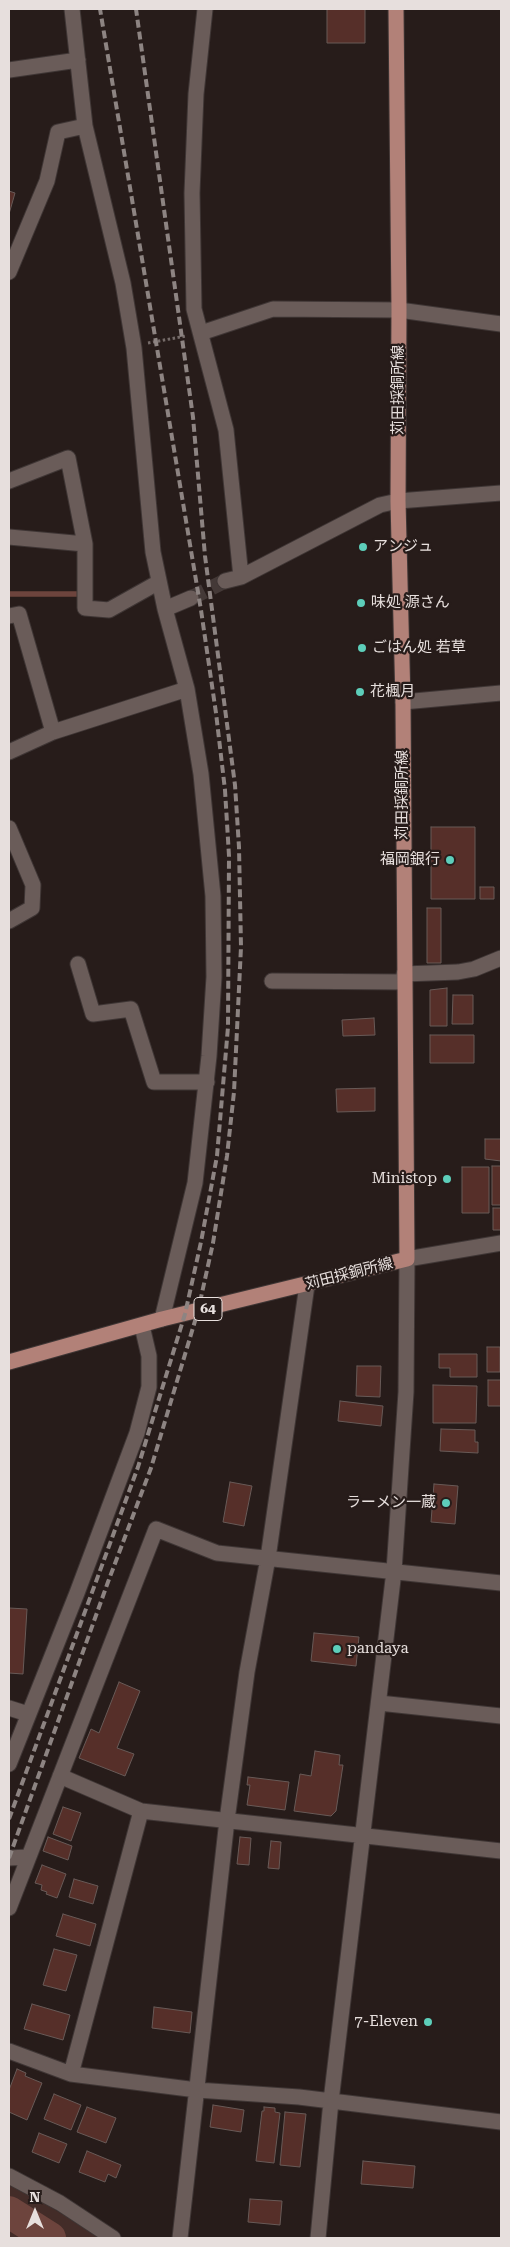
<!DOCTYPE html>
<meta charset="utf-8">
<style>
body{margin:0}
#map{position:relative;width:510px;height:2247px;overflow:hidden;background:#271c1a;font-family:"Roboto Serif",serif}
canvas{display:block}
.frame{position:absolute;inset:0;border:10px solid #e7dfdd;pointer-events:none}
.north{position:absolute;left:10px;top:2187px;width:50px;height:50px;-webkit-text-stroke:4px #271c1a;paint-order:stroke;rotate:0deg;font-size:14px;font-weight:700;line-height:20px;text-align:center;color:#e7dfdd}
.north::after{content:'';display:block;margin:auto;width:18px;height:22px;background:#e7dfdd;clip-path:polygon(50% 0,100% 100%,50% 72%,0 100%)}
</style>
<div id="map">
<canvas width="510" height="2247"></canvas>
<div class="frame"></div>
<div class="north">N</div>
</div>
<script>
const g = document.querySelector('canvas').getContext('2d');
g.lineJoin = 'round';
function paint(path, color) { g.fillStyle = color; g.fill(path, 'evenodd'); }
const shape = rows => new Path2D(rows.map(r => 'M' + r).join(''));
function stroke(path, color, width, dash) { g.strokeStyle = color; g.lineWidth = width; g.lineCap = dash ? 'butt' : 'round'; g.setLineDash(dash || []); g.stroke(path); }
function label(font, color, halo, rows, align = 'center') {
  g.font = font + ' "Roboto Serif","Noto Sans JP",serif'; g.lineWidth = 4.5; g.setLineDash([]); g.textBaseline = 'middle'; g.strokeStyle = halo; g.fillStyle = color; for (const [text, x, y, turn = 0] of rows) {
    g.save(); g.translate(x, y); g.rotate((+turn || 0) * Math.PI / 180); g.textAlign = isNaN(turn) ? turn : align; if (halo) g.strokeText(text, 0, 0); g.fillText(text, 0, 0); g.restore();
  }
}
const green = shape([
 [9,2183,26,2192,102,2238,9,2238]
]);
const stream = shape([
 [9,594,82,594]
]);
const river = shape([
 [9,2212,50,2238]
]);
const building = shape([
 [327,9,365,9,365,43,327,43,327,9],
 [9,191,15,193,9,214,9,191],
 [431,827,475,827,475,899,431,899,431,827],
 [480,887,494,887,494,899,480,899,480,887],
 [427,908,441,908,441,963,427,963,427,908],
 [447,988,447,1026,430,1026,430,990,447,988],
 [453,995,473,995,473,1024,452,1024,453,995],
 [374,1018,375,1035,343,1036,342,1020,374,1018],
 [430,1035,474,1035,474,1063,430,1063,430,1035],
 [375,1088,375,1111,337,1112,336,1089,375,1088],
 [485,1139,501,1139,501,1161,485,1159,485,1139],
 [492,1166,501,1166,501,1205,492,1205,492,1166],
 [462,1167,489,1167,489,1213,462,1213,462,1167],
 [493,1208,501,1208,501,1230,493,1230,493,1208],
 [487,1347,500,1347,500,1372,487,1372,487,1347],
 [439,1354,477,1354,477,1377,450,1377,450,1368,439,1368,439,1354],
 [357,1366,381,1366,380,1397,356,1396,357,1366],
 [488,1380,501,1380,501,1406,488,1406,488,1380],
 [433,1385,477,1386,476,1423,433,1423,433,1385],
 [340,1401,383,1406,381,1426,338,1421,340,1401],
 [441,1429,475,1430,475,1442,478,1442,478,1453,440,1451,441,1429],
 [230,1482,252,1486,244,1526,223,1522,230,1482],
 [434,1484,458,1486,455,1524,431,1522,434,1484],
 [9,1608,27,1609,23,1674,9,1673,9,1608],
 [314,1633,359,1637,356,1666,311,1661,314,1633],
 [119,1682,140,1691,117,1748,134,1754,125,1776,79,1758,91,1729,99,1733,119,1682],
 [315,1751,340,1755,339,1765,343,1765,336,1811,331,1816,294,1811,300,1774,311,1776,315,1751],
 [248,1777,289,1782,285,1810,247,1805,250,1785,247,1785,248,1777],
 [63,1807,81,1813,71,1841,53,1834,63,1807],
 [48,1837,72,1846,68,1860,43,1851,48,1837],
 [240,1837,251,1838,249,1865,237,1864,240,1837],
 [271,1841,281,1842,279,1869,268,1868,271,1841],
 [42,1865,66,1874,57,1898,46,1894,47,1892,41,1890,42,1885,35,1883,42,1865],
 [74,1879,98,1886,93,1904,69,1897,74,1879],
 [63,1914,96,1924,90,1946,56,1936,63,1914],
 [54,1949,77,1955,66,1991,43,1985,54,1949],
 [32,2004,70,2015,63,2040,24,2029,32,2004],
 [154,2007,192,2012,190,2033,152,2028,154,2007],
 [17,2069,26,2073,25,2076,42,2083,27,2120,9,2112,9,2090,17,2069],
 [54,2094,81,2105,71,2130,44,2119,54,2094],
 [213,2105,244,2110,241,2132,210,2127,213,2105],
 [87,2107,116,2118,106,2143,77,2132,87,2107],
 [264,2107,275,2108,275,2112,280,2113,274,2163,256,2161,262,2111,264,2111,264,2107],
 [285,2112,306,2114,300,2167,280,2165,285,2112],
 [39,2133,67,2144,59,2163,32,2152,39,2133],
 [87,2151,121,2165,116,2178,108,2174,105,2182,79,2172,87,2151],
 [363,2161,415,2166,413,2188,361,2184,363,2161],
 [250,2199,282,2201,280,2225,248,2222,250,2199]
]);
const minorTunnel = shape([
 [191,598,225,581]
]);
const path = shape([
 [148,343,186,336]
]);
const minor = shape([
 [72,9,85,126,123,283,134,348,153,552,165,609,187,689,201,774,213,896,214,977,209,1056,195,1183,162,1319],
 [205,9,196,94,192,193,194,309,226,430,241,577],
 [9,70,78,60],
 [9,272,47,181,58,132,85,126],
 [201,333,273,309,399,310,501,324],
 [9,481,68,458,85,544,85,608,109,610,159,582],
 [9,537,85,544],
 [225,581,241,577,380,505,398,501,501,493],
 [165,609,191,598],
 [9,616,19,614,53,732],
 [403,702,501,693],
 [9,752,53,732,187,689],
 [9,828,33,885,32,908,9,921],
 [78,964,93,1014,131,1009,154,1082,207,1082],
 [404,974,458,972,474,969,501,958],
 [272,981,404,982],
 [379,1703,501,1716],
 [9,1708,28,1714],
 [9,1764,77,1593,137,1433,149,1387,149,1356,142,1326],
 [60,1776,141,1811,501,1851],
 [9,1858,28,1857],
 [9,1908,156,1529,217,1553,501,1583],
 [9,2051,71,2074,197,2090,299,2097,501,2122],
 [71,2074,141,1811],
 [9,2176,60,2203,113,2238],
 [180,2238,227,1820,247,1672,268,1558,307,1285],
 [318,2238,331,2101,394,1571,406,1392,407,1259,501,1243]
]);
const major = shape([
 [9,1362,162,1319,407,1259,403,702,398,501,399,310,396,9]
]);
const rail = shape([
 [9,1819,138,1467,185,1314,201,1242,217,1156,228,1027,229,856,225,790,216,713,201,610,100,9],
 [9,1858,108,1582,151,1468,198,1311,213,1243,227,1156,234,1092,241,947,239,847,235,785,205,556,193,417,136,9]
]);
const markers = [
 [363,547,5,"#5dceba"],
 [361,603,5,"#5dceba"],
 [362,648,5,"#5dceba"],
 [360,692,5,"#5dceba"],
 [450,860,5,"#5dceba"],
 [447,1179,5,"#5dceba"],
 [446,1503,5,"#5dceba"],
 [337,1649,5,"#5dceba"],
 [428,2022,5,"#5dceba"]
];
const shields = [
 [208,1309,28]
];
const shieldNames = [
 ["64",208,1309]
];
const streetNames = [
 ["苅田採銅所線",399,390,-90],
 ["苅田採銅所線",403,795,-90],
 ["苅田採銅所線",349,1274,-14]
];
const poiNames = [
 ["アンジュ",373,547],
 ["味処 源さん",371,603],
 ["ごはん処 若草",372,648],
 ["花楓月",370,692],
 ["福岡銀行",440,860,"right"],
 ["Ministop",437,1179,"right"],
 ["ラーメン一蔵",436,1503,"right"],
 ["pandaya",347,1649],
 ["7-Eleven",418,2022,"right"]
];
paint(green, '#432c28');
stroke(stream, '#6d443d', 5.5);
stroke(river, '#6d443d', 32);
paint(building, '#562f29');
stroke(building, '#685a57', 1);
stroke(minorTunnel, '#443937', 15, [15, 8]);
stroke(minor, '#3f3635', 17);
stroke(major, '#3f3635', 17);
stroke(path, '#756b69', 3, [2.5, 2.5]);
stroke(minor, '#6a5c59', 15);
stroke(major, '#b28178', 15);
stroke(rail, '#8d8482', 4, [8, 4]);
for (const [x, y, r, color] of markers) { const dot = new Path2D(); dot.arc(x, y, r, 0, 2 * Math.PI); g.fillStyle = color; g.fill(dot); stroke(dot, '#271c1a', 2); }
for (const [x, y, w] of shields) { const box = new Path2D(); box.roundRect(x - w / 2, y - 11.5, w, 23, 4); g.fillStyle = '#271c1a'; g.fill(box); stroke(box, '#e7dfdd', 1); }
label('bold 14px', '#e7dfdd', null, shieldNames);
label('15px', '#e7dfdd', '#271c1a', streetNames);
label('15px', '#e7dfdd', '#271c1a', poiNames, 'left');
</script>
